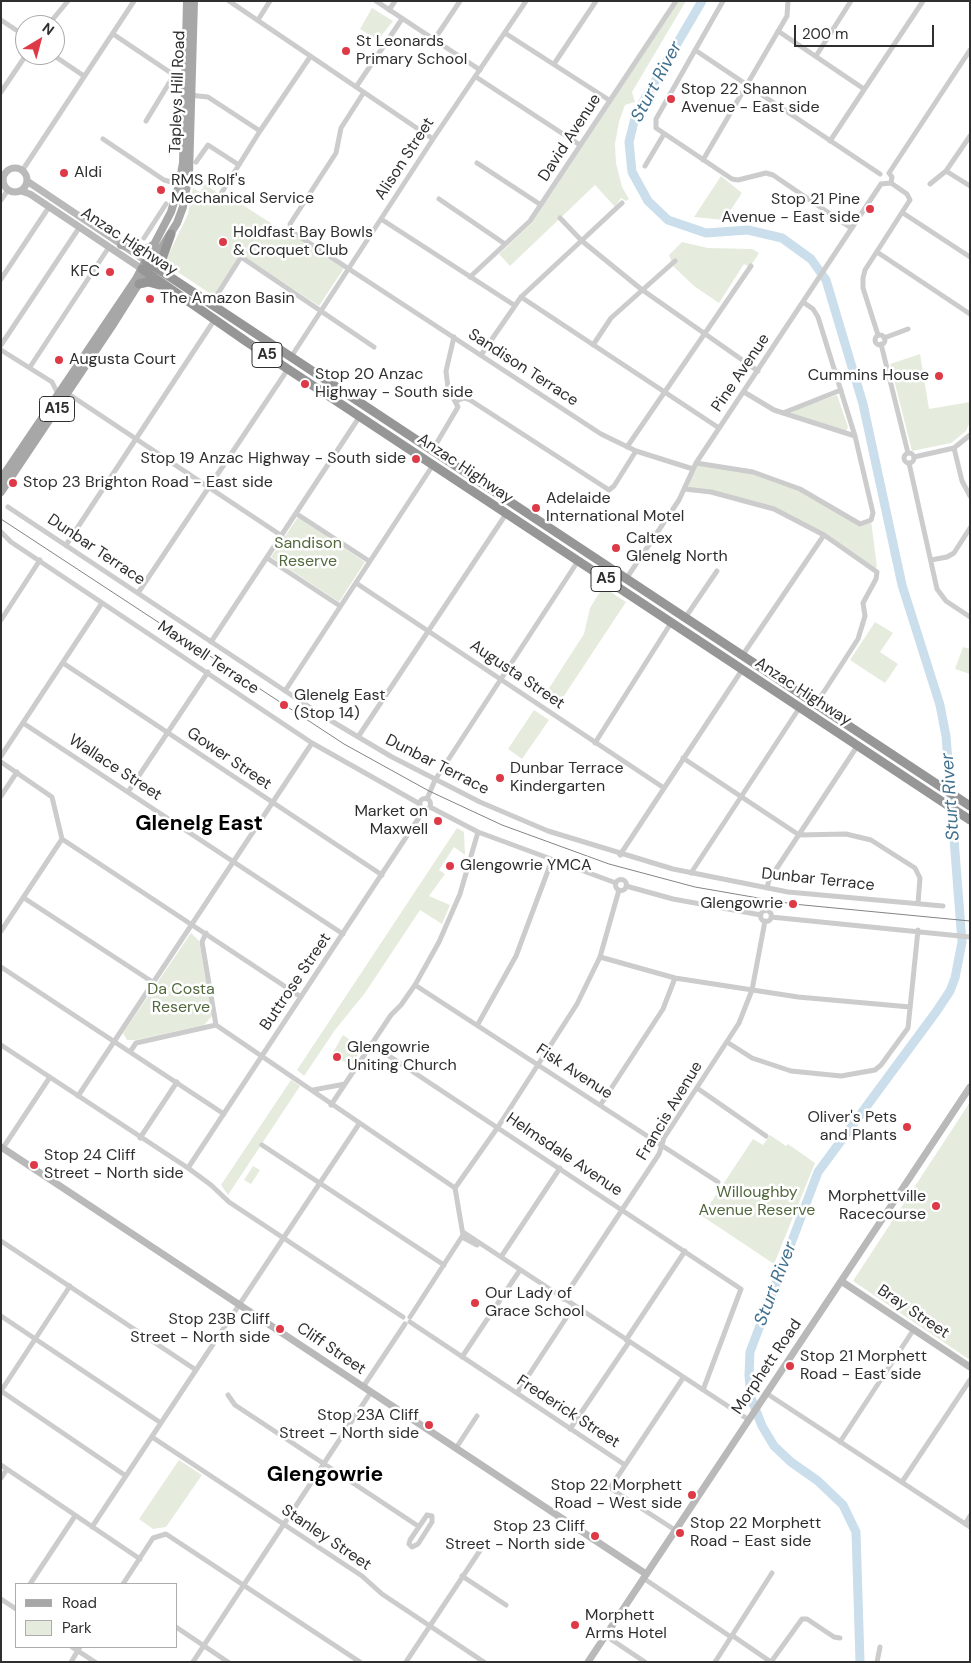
<!DOCTYPE html>
<style>
body{margin:0}
#map{position:relative;width:971px;height:1663px;overflow:hidden;background:#fff;font-family:"DM Sans",sans-serif}
canvas{display:block}
.frame{position:absolute;inset:0;border:2px solid #2f2f2f;pointer-events:none}
.legend{position:absolute;left:15px;top:1583px;width:162px;height:65px;box-sizing:border-box;background:#fff;border:1px solid #acacac;margin:0;padding:6px 9px;list-style:none;font-size:15px;color:#2f2f2f}
.legend li{display:flex;align-items:center;gap:10px;height:25px}
.legend b{width:25px;border:1px solid #acacac}
.north{position:absolute;left:15px;top:15px;width:50px;height:50px;box-sizing:border-box;background:#fff;border:1px solid #acacac;border-radius:50%;rotate:37deg;font-size:14px;font-weight:700;line-height:20px;text-align:center;color:#2f2f2f}
.north::after{content:'';display:block;margin:auto;width:18px;height:22px;background:#de3946;clip-path:polygon(50% 0,100% 100%,50% 72%,0 100%)}
.scale{position:absolute;left:794px;top:25px;width:140px;height:22px;box-sizing:border-box;border:2px solid #2f2f2f;border-top:0;padding-left:6px;font-size:15px;line-height:18px;white-space:nowrap;color:#2f2f2f;-webkit-text-stroke:4px #fff;paint-order:stroke}
</style>
<div id="map">
<canvas width="971" height="1663"></canvas>
<div class="frame"></div>
<ul class="legend">
<li><b style="height:6px;background:#a7a7a7"></b>Road</li>
<li><b style="height:14px;background:#e5ecdd"></b>Park</li>
</ul>
<div class="north">N</div>
<div class="scale">200 m</div>
</div>
<script>
const g = document.querySelector('canvas').getContext('2d');
g.lineJoin = 'round';
function paint(path, color) { g.fillStyle = color; g.fill(path, 'evenodd'); }
const shape = rows => new Path2D(rows.map(r => 'M' + r).join(''));
function stroke(path, color, width, dash) { g.strokeStyle = color; g.lineWidth = width; g.lineCap = dash ? 'butt' : 'round'; g.setLineDash(dash || []); g.stroke(path); }
function label(font, color, halo, rows, align = 'center') {
  g.font = font + ' "DM Sans",sans-serif'; g.lineWidth = 5; g.setLineDash([]); g.textBaseline = 'middle'; g.strokeStyle = halo; g.fillStyle = color; for (const [text, x, y, turn = 0] of rows) {
    g.save(); g.translate(x, y); g.rotate((+turn || 0) * Math.PI / 180); g.textAlign = isNaN(turn) ? turn : align; if (halo) g.strokeText(text, 0, 0); g.fillText(text, 0, 0); g.restore();
  }
}
const green = shape([
 [678,1,686,1,632,92,635,102,625,105,619,122,615,144,616,163,622,187,629,199,626,201,621,198,615,207,595,185,510,266,499,254,532,223],
 [372,8,393,21,378,40,360,29],
 [721,176,742,193,724,220,694,217],
 [205,184,219,194,221,191,280,229,282,227,344,268,319,306,241,255,214,296,167,265,166,260,188,214,193,188,200,192],
 [682,242,708,248,752,249,759,253,750,267,744,264,719,303,694,286,673,266,669,255],
 [920,354,929,409,970,402,970,422,966,431,951,443,912,451,890,364],
 [837,395,848,427,846,431,792,413,793,410],
 [696,463,753,472,800,489,860,524,871,520,877,567,874,569,824,535,774,509,711,492,685,489],
 [298,517,365,562,339,602,271,557],
 [603,587,626,602,556,708,542,699,584,634,590,608],
 [875,622,893,633,880,652,898,664,885,683,850,660],
 [963,647,970,649,970,674,955,669],
 [534,710,549,720,522,759,508,749],
 [457,828,464,832,465,855,454,847,439,870,445,874,429,896,450,905,442,924,420,910,365,993,335,1030,304,1076,297,1070],
 [191,933,199,941,213,1015,204,1025,136,1040,127,1040,123,1033],
 [343,1035,362,1048,351,1066,332,1054],
 [291,1080,300,1086,228,1195,221,1185],
 [970,1102,970,1360,853,1281],
 [770,1135,786,1146,788,1144,815,1163,774,1264,702,1216,753,1139,763,1145],
 [253,1166,260,1170,251,1184,244,1180],
 [179,1460,202,1475,166,1527,153,1529,139,1519]
]);
const river = shape([
 [702,1,636,114,629,142,632,172,648,201,668,220,706,233,748,230,782,238,811,259,826,280,863,404,902,585,940,705,946,736,962,942,955,978,950,991,936,1012,818,1172,750,1352,749,1375,751,1398,762,1426,774,1446,791,1462,818,1481,843,1505,856,1532,860,1662]
]);
const street = shape([
 [229,1,433,139],
 [376,1,480,70],
 [723,1,656,119,656,128,732,179,738,180,766,173,773,175,851,228],
 [389,10,395,1],
 [1,20,25,36],
 [258,20,270,1],
 [48,25,68,1],
 [778,31,864,89],
 [505,33,609,100],
 [113,34,174,75,146,121],
 [434,40,460,1],
 [695,50,880,174],
 [53,55,84,76],
 [816,56,851,1],
 [554,64,596,1],
 [476,77,580,145],
 [356,87,402,19],
 [1,92,26,55],
 [364,92,341,128,336,153,290,224,291,231,601,434,636,451,693,469],
 [189,95,208,97,260,131],
 [103,139,164,180,182,185],
 [830,141,923,1],
 [703,160,787,16,788,1],
 [196,162,208,145,239,165],
 [477,163,541,205],
 [645,166,664,134],
 [22,171,134,1],
 [946,171,970,186],
 [889,173,970,50],
 [881,184,891,183,892,177,889,173],
 [930,184,946,171,970,136],
 [222,192,260,131,310,57],
 [439,199,505,244],
 [1,200,8,190],
 [903,213,970,257],
 [560,218,582,241,641,289,758,371],
 [381,219,514,305],
 [144,238,166,204],
 [877,252,970,314],
 [470,277,530,221,676,1],
 [1,279,49,207],
 [521,297,719,428],
 [212,303,241,257,374,347],
 [878,335,863,288,863,278,865,270,910,200,907,194,891,183],
 '875 340a5 5 0 1 1 10 0a5 5 0 1 1-10 0Z',
 [884,338,908,329],
 [881,344,908,453],
 [1,345,79,228],
 [593,345,611,318,675,261],
 [1,350,52,382,58,394],
 [481,355,521,297,622,203],
 [291,357,433,139,526,1],
 [30,367,109,247],
 [744,392,774,410,855,436],
 [67,393,282,536],
 [456,401,464,398,470,400,609,490,614,486,636,451],
 [783,413,841,390],
 [627,447,751,266],
 [954,448,962,481,970,496],
 [432,451,458,407,448,388,446,371,454,337],
 '904 458a5 5 0 1 1 10 0a5 5 0 1 1-10 0Z',
 [914,457,954,448,970,435],
 [696,463,753,472,800,489,860,524,871,520,873,513,855,436,818,317,813,309,803,302],
 [909,463,937,589,946,601,970,617],
 [685,489,711,492,774,509,824,535,877,572,876,579,863,603,865,616,858,639,816,704],
 [8,507,323,716,392,757,480,802,548,831,673,869,788,892,943,906],
 [297,514,369,561],
 [1,532,11,542,312,743,420,804],
 [66,545,215,319],
 [267,558,340,606],
 [931,560,947,557,954,553,970,528],
 [626,579,679,500,696,463,881,184],
 [356,583,664,788],
 [138,593,288,369],
 [685,618,717,571],
 [1,620,40,560],
 [211,642,360,416],
 [742,656,824,535],
 [63,663,382,875],
 [285,691,433,465],
 [23,723,343,934],
 [358,737,506,514],
 [595,743,671,623],
 [1,756,102,603],
 [683,758,799,835,846,834,871,840,915,868,920,878,918,903],
 [1,762,52,797,62,839],
 [128,792,208,672],
 [1,796,17,772],
 '419.5 804a5.5 5.5 0 1 1 11 0a5.5 5.5 0 1 1-11 0Z',
 [427,799,435,780,578,561],
 [430,807,478,832,616,883],
 [62,839,301,997],
 [620,855,742,670],
 [691,873,800,707],
 '615.5 885a5.5 5.5 0 1 1 11 0a5.5 5.5 0 1 1-11 0Z',
 [626,886,673,899,761,915],
 [767,888,769,880,858,745],
 [24,898,154,983],
 '760.5 916a5.5 5.5 0 1 1 11 0a5.5 5.5 0 1 1-11 0Z',
 [771,917,970,937],
 [1,931,62,839],
 [600,957,675,978,798,997,910,1007],
 [1,967,224,1114],
 [415,985,718,1182],
 [478,1024,516,956,552,860],
 [216,1025,455,1188,463,1235,410,1317],
 [727,1042,752,1058,791,1071,841,1076,875,1070,881,1065,908,1028,918,930],
 [371,1044,741,1289,703,1390],
 [1,1045,188,1168,211,1185,229,1202,403,1317],
 [130,1052,136,1043,216,1025,202,942,206,933],
 [697,1088,766,1136],
 [313,1090,345,1084],
 [78,1096,312,743],
 [601,1104,663,1009,675,978],
 [331,1105,391,1015,401,1005,415,985,439,942,460,894,478,832],
 [140,1138,177,1082],
 [262,1145,444,1265],
 [3,1148,50,1077],
 [188,1168,424,810],
 [455,1188,498,1127,577,1004,600,957,619,890],
 [463,1232,749,1420],
 [462,1237,477,1245],
 [1,1241,196,1370],
 [501,1257,560,1168],
 [70,1286,1,1391,126,1476],
 [563,1299,659,1154,664,1138,739,1023,752,990,765,921],
 [1,1316,161,1423],
 [410,1322,625,1465],
 [626,1340,685,1251],
 [462,1357,520,1270],
 [363,1387,405,1324],
 [517,1393,574,1306],
 [766,1393,970,1527],
 [228,1395,235,1405,418,1526],
 [570,1429,629,1342],
 [152,1437,362,1576,382,1594,484,1662],
 [840,1442,914,1329],
 [456,1448,477,1416],
 [1,1465,140,1559],
 [1,1478,7,1469],
 [902,1482,970,1380],
 [427,1515,432,1516,432,1522,418,1544,412,1547,409,1544,410,1540,427,1515],
 [965,1524,970,1516],
 [92,1527,359,1124],
 [675,1530,610,1488,683,1378],
 [462,1576,506,1605],
 [643,1578,731,1637],
 [30,1584,75,1516],
 [123,1584,153,1538,166,1534,360,1662],
 [1,1599,16,1609],
 [176,1627,228,1662],
 [606,1636,645,1662],
 [733,1636,771,1662],
 [72,1647,95,1662],
 [71,1662,80,1647],
 [193,1662,371,1392],
 [406,1662,487,1540],
 [715,1662,772,1573],
 [771,1662,802,1619,807,1619,834,1637,840,1638],
 [877,1662,880,1647]
]);
const secondary = shape([
 '3 180a12 12 0 1 1 24 0a12 12 0 1 1-24 0Z',
 [27,181,146,261],
 [21,191,30,194,142,269],
 [1,1147,646,1574],
 [841,1281,970,1367],
 [588,1662,970,1087]
]);
const primary = shape([
 [121,245,144,250,153,245],
 [1,479,136,279,171,212,179,185,183,163,187,1],
 [1,492,112,326,177,223,183,207,189,174,194,1]
]);
const highway = shape([
 [146,261,970,806],
 [142,269,247,342,970,820],
 [168,272,162,267,161,262,171,234],
 [139,284,148,282,163,286]
]);
const tram = shape([
 [1,519,344,744,429,791,502,825,609,864,695,887,793,904,970,921]
]);
const markers = [
 [346,51,5,"#de3946"],
 [671,99,5,"#de3946"],
 [64,173,5,"#de3946"],
 [161,190,5,"#de3946"],
 [870,209,5,"#de3946"],
 [223,242,5,"#de3946"],
 [110,272,5,"#de3946"],
 [150,299,5,"#de3946"],
 [59,360,5,"#de3946"],
 [939,376,5,"#de3946"],
 [305,384,5,"#de3946"],
 [416,459,5,"#de3946"],
 [13,483,5,"#de3946"],
 [536,508,5,"#de3946"],
 [616,548,5,"#de3946"],
 [284,705,5,"#de3946"],
 [500,778,5,"#de3946"],
 [438,821,5,"#de3946"],
 [450,866,5,"#de3946"],
 [793,904,5,"#de3946"],
 [337,1057,5,"#de3946"],
 [907,1127,5,"#de3946"],
 [34,1165,5,"#de3946"],
 [936,1206,5,"#de3946"],
 [475,1303,5,"#de3946"],
 [280,1329,5,"#de3946"],
 [790,1366,5,"#de3946"],
 [429,1425,5,"#de3946"],
 [692,1495,5,"#de3946"],
 [680,1533,5,"#de3946"],
 [595,1536,5,"#de3946"],
 [575,1625,5,"#de3946"]
];
const shields = [
 [267,355,30],
 [57,409,35],
 [606,579,30]
];
const shieldNames = [
 ["A5",267,355],
 ["A15",57,409],
 ["A5",606,579]
];
const poiNames = [
 ["St Leonards",356,42],
 ["Primary School",356,60],
 ["Stop 22 Shannon",681,90],
 ["Avenue - East side",681,108],
 ["Aldi",74,173],
 ["RMS Rolf's",171,181],
 ["Mechanical Service",171,199],
 ["Stop 21 Pine",860,200,"right"],
 ["Avenue - East side",860,218,"right"],
 ["Holdfast Bay Bowls",233,233],
 ["& Croquet Club",233,251],
 ["KFC",100,272,"right"],
 ["The Amazon Basin",160,299],
 ["Augusta Court",69,360],
 ["Stop 20 Anzac",315,375],
 ["Highway - South side",315,393],
 ["Cummins House",929,376,"right"],
 ["Stop 19 Anzac Highway - South side",406,459,"right"],
 ["Stop 23 Brighton Road - East side",23,483],
 ["Adelaide",546,499],
 ["International Motel",546,517],
 ["Caltex",626,539],
 ["Glenelg North",626,557],
 ["Glenelg East",294,696],
 ["(Stop 14)",294,714],
 ["Dunbar Terrace",510,769],
 ["Kindergarten",510,787],
 ["Market on",428,812,"right"],
 ["Maxwell",428,830,"right"],
 ["Glengowrie YMCA",460,866],
 ["Glengowrie",783,904,"right"],
 ["Glengowrie",347,1048],
 ["Uniting Church",347,1066],
 ["Oliver's Pets",897,1118,"right"],
 ["and Plants",897,1136,"right"],
 ["Stop 24 Cliff",44,1156],
 ["Street - North side",44,1174],
 ["Morphettville",926,1197,"right"],
 ["Racecourse",926,1215,"right"],
 ["Our Lady of",485,1294],
 ["Grace School",485,1312],
 ["Stop 23B Cliff",270,1320,"right"],
 ["Street - North side",270,1338,"right"],
 ["Stop 21 Morphett",800,1357],
 ["Road - East side",800,1375],
 ["Stop 23A Cliff",419,1416,"right"],
 ["Street - North side",419,1434,"right"],
 ["Stop 22 Morphett",682,1486,"right"],
 ["Road - West side",682,1504,"right"],
 ["Stop 22 Morphett",690,1524],
 ["Road - East side",690,1542],
 ["Stop 23 Cliff",585,1527,"right"],
 ["Street - North side",585,1545,"right"],
 ["Morphett",585,1616],
 ["Arms Hotel",585,1634]
];
const streetNames = [
 ["Tapleys Hill Road",178,92,-88],
 ["David Avenue",570,138,-57],
 ["Alison Street",405,159,-57],
 ["Anzac Highway",129,242,33],
 ["Sandison Terrace",523,368,33],
 ["Pine Avenue",741,373,-56],
 ["Anzac Highway",465,469,34],
 ["Dunbar Terrace",96,550,34],
 ["Maxwell Terrace",208,658,34],
 ["Augusta Street",517,675,34],
 ["Anzac Highway",803,692,33],
 ["Gower Street",229,759,34],
 ["Dunbar Terrace",437,765,27],
 ["Wallace Street",115,768,33],
 ["Dunbar Terrace",818,880,6],
 ["Buttrose Street",296,982,-56],
 ["Fisk Avenue",574,1072,33],
 ["Francis Avenue",670,1111,-59],
 ["Helmsdale Avenue",564,1155,34],
 ["Bray Street",913,1312,34],
 ["Cliff Street",331,1349,34],
 ["Morphett Road",767,1367,-56],
 ["Frederick Street",568,1412,33],
 ["Stanley Street",326,1538,34]
];
const parkNames = [
 ["Sandison",308,544],
 ["Reserve",308,562],
 ["Da Costa",181,990],
 ["Reserve",181,1008],
 ["Willoughby",757,1193],
 ["Avenue Reserve",757,1211]
];
const waterNames = [
 ["Sturt River",657,82,-62],
 ["Sturt River",951,797,-94],
 ["Sturt River",776,1284,-69]
];
const districtNames = [
 ["Glenelg East",199,824],
 ["Glengowrie",325,1475]
];
paint(green, '#e5ecdd');
stroke(river, '#cadeeb', 9);
stroke(street, '#ccc', 5);
stroke(secondary, '#b9b9b9', 7);
stroke(primary, '#a7a7a7', 8);
stroke(highway, '#969696', 9);
stroke(tram, '#848484', 1);
for (const [x, y, r, color] of markers) { const dot = new Path2D(); dot.arc(x, y, r, 0, 2 * Math.PI); g.fillStyle = color; g.fill(dot); stroke(dot, '#fff', 2); }
for (const [x, y, w] of shields) { const box = new Path2D(); box.roundRect(x - w / 2, y - 12.5, w, 25, 4); g.fillStyle = '#fff'; g.fill(box); stroke(box, '#2f2f2f', 1); }
label('bold 15px', '#2f2f2f', null, shieldNames);
label('16px', '#2f2f2f', '#fff', poiNames, 'left');
label('16px', '#2f2f2f', '#fff', streetNames);
label('16px', '#52693e', '#fff', parkNames);
label('italic 18px', '#40708e', '#fff', waterNames);
label('bold 21px', '#000', '#fff', districtNames);
</script>
